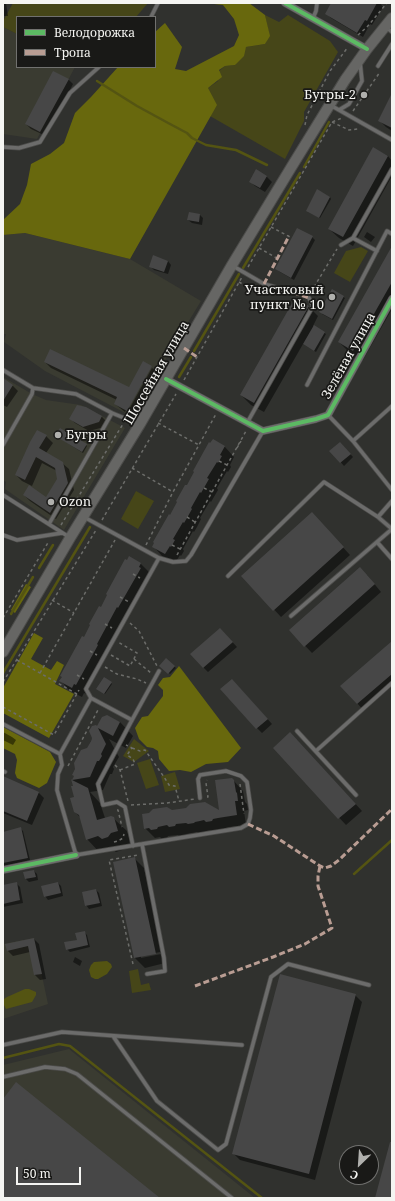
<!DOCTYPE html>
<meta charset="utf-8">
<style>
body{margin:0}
#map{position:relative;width:395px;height:1201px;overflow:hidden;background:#30312e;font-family:"Noto Serif",serif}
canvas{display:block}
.frame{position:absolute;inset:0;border:4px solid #f5f5f2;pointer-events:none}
.legend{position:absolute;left:16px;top:16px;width:140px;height:52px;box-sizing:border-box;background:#191917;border:1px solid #71716f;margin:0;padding:5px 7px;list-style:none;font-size:12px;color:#f5f5f2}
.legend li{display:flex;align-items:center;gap:8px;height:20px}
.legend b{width:20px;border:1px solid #71716f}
.north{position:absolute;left:339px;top:1145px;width:40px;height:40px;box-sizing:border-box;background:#191917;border:1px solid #71716f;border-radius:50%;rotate:205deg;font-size:11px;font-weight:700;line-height:16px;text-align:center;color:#f5f5f2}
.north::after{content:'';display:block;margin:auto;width:14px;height:18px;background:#b0b0ad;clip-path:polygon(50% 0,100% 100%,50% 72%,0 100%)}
.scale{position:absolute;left:16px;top:1167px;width:65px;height:18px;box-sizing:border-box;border:2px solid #f5f5f2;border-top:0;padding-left:5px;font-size:12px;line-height:14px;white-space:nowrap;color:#f5f5f2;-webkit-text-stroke:3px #191917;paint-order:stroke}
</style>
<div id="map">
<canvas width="395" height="1201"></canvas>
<div class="frame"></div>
<ul class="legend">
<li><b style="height:5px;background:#5cba63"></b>Велодорожка</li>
<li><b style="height:5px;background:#b99d93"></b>Тропа</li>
</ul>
<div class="north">С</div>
<div class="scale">50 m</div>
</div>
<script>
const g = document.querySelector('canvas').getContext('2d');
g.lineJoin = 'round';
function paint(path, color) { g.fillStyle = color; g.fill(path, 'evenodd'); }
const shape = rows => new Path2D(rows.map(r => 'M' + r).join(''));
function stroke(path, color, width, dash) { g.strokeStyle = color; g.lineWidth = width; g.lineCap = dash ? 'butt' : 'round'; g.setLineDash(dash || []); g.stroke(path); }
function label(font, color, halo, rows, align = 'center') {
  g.font = font + ' "Noto Serif",serif'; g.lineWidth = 3.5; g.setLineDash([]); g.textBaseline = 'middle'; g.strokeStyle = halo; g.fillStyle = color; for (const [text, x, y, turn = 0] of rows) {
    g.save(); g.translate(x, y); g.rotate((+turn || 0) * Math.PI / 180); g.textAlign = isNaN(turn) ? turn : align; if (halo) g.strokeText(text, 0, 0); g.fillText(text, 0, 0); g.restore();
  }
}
const built = shape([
 [3,27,17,34,17,67,75,67,37,139,3,134],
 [25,233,130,259,201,301,131,416,45,371,4,342,6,334,3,334,3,235],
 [3,377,32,394,46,400,81,405,125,428,64,530,5,489,6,482,3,480],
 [34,938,48,1004,3,1019,3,944],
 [69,1049,255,1198,3,1198,3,1065]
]);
const green = shape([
 [13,3,148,3,136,17,17,17,17,34,3,27,3,21],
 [265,15,279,22,288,15,330,41,338,52,304,112,304,121,285,159,210,116,208,88,218,81,219,71,225,66,235,65,246,47,265,44,269,34],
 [361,247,368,251,350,282,334,273,346,251],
 [136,491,154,501,138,529,121,519],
 [134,739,149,751,134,762,123,756],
 [150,759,159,785,146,789,137,763],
 [175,772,180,789,165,792,161,776],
 [138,969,141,985,149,983,151,990,132,993,129,971]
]);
const forest = shape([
 [205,3,249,3,265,15,270,36,265,44,246,47,244,56,235,65,225,66,219,70,222,77,208,88,217,105,130,259,25,233,3,235,3,220,20,204,27,185,31,164,50,154,64,143,75,113,91,97,118,67,155,67,155,32,165,23,182,47,175,69,186,71,234,46,239,35,234,19,223,5],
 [26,584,31,587,15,613,11,610],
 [34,633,43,638,31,659,51,670,57,661,64,665,55,684,74,694,49,738,3,713,3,688],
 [179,666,241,748,228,762,206,764,191,772,180,770,169,771,159,759,158,751,153,748,147,747,139,739,135,728,142,717,148,716,163,696,163,690,158,685,163,678,170,677],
 [3,727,50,752,56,762,47,783,39,788,17,778,15,773,17,760,15,754,3,748]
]);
const water = shape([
 [107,961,111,964,112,967,107,974,98,979,95,979,91,977,89,970,91,965,94,962],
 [25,989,29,989,36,992,36,995,32,1002,6,1009,3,1003,4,999,7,997]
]);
const shadow = shape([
 [3,3,6,3,8,16,3,16],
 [332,3,380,3,383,7,372,25,370,24,363,37,331,18,326,13],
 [68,79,73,84,46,136,31,129,26,124],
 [392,95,392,131,386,127,379,120],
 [373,148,388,156,392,161,392,176,353,246,339,238,329,229],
 [257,171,267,177,272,182,265,192,255,186,250,181],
 [330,197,331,199,320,218,308,212],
 [200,215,203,218,202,225,192,223,188,220],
 [367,232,375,237,371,242,364,237],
 [312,237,315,240,294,280,280,272,276,269],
 [392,248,392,309,363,360,349,352,339,342],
 [168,261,171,265,168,274,154,270,150,266],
 [333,291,345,298,333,320,322,314],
 [295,299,309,307,318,316,313,326,326,334,316,352,303,344,264,412,251,405,241,395],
 [45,362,129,388,144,363,152,367,150,367,125,412,115,404,117,400,51,368],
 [152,368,158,373,133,416,127,413],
 [3,380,13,386,18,391,7,407,3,405],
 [85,408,102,417,107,422,104,427,89,431,75,423,70,418],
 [38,431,46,436,53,443,46,453,62,463,69,469,74,490,56,519,30,501,24,495,46,498,58,479,57,471,42,463,32,486,22,481,16,475],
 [58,437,86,445,87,446,83,453],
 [213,441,225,447,234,457,230,465,231,467,228,472,227,471,217,488,218,490,211,502,210,501,200,518,201,519,197,527,194,532,193,531,183,549,184,551,181,556,180,555,175,563,163,557,154,547],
 [340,443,353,457,344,466,331,451],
 [318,520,350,555,281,617,243,576],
 [129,558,141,564,151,574,149,577,150,578,128,617,127,616,106,654,107,655,86,694,84,693,82,697,70,691,61,681],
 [367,575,381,592,312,653,291,631],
 [225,634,237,647,208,672,203,667],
 [392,642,392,686,364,711,342,686],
 [166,659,176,668,170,674,160,666],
 [111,683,112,684,105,694,99,690],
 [237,685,272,724,262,733,257,728],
 [107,716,120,722,133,736,126,748,109,739,119,757,113,767,114,769,112,774,110,774,103,790,90,792,100,803,105,818,113,818,127,831,131,844,124,846,122,850,116,852,112,849,100,853,87,839,81,818,75,812,74,787,72,781,97,728],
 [3,732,12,737,16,740,13,745,3,740],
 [297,740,362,811,346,825,274,748],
 [3,777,39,793,44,798,32,825,3,813],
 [233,780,243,791,245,802,247,804,248,810,244,811,246,825,229,827,223,829,221,830,217,831,215,830,205,831,204,833,199,834,197,832,186,834,185,836,179,837,178,835,168,836,167,838,162,839,160,837,155,838,145,828,172,811,220,812],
 [20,828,23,831,30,860,3,866,3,841],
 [134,858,144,868,165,963,145,968,135,958,114,863],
 [160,952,161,954,141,958,141,956],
 [34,871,37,874,38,880,29,882,26,879,25,873],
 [16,883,20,887,23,903,3,907,3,886],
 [58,883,61,886,63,896,48,900,45,896],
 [96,890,99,893,102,906,89,909,86,905],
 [84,932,87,935,90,947,70,952,67,949,78,940],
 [34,939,39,944,46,979,40,980,35,975,30,952,13,956,7,950],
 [75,957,82,961,80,966,73,962],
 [355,995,362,1002,315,1180,240,1160,233,1153]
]);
const stream = shape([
 [97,81,137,106,170,124,187,133,192,138,206,145,236,150,267,165],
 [304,167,329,122],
 [243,268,300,173],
 [194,351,239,274],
 [179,377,191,357],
 [39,568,53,545],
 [11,614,33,577],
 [3,673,90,527],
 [354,874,392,840],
 [3,1058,59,1044,70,1046,262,1198]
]);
const building = shape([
 [331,3,377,3,367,21,365,20,357,33,325,14],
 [53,71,69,79,40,132,25,124],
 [392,93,392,128,378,121],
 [373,147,388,156,343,237,328,229],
 [256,169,267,176,260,188,249,182],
 [317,189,330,197,319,218,306,211],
 [189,212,200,214,199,222,187,220],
 [297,228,313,236,291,278,275,269],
 [392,246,392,282,353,351,338,342],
 [153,255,168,261,164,272,149,267],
 [332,289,344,296,332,319,319,312],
 [295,298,309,306,254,403,240,395],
 [314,325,325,332,314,351,303,344],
 [50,349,129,387,143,361,152,366,127,411,114,404,117,397,44,362],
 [3,378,13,385,3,401],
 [77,405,86,407,102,416,99,422,83,427,69,419],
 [60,428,87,444,82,452,55,436],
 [37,430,47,435,39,448,63,462,68,483,50,513,23,495,29,485,46,497,57,479,55,468,36,457,25,480,15,475,30,442],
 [213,439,225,446,220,455,222,456,218,463,217,462,207,478,209,479,201,493,200,492,191,508,192,509,187,518,184,523,183,522,173,539,175,540,171,547,170,546,165,554,152,547,154,543,153,542,169,514,170,515,177,502,176,501,185,485,187,485,194,472,193,471,209,442,210,443],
 [340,442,351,454,340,463,329,451],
 [312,512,344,547,273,611,241,576],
 [129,556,141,563,139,567,141,568,118,608,117,607,97,644,98,645,76,685,74,684,72,688,59,681,62,677,60,676,82,636,84,637,90,625,89,624,99,606,101,607,107,595,106,594,125,559,127,560],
 [360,567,375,584,304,647,289,630],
 [220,628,233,642,203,668,190,654],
 [392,641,392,674,357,704,340,686],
 [166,658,175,666,168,674,159,666],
 [104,677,112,682,104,694,96,689],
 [232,679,268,719,256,729,220,689],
 [107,715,120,722,113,736,98,728,106,744,101,754,102,756,99,761,97,761,90,777,72,780,88,788,97,820,111,816,114,817,118,831,111,833,108,837,102,839,98,836,86,840,79,815,74,812,70,798,74,797,71,786,73,786,71,779,72,780,74,776,72,775,75,769,74,763,81,750,87,748,91,741,92,738,89,731,92,726,96,725,97,726,102,717],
 [290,732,356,804,338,819,273,748],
 [3,776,39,792,27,821,3,811],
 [232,778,234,780,236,792,237,793,238,801,235,801,237,815,218,818,213,819,212,821,206,822,204,820,200,821,195,822,194,823,188,824,186,823,176,824,175,826,169,827,167,825,158,827,157,829,151,830,149,828,144,829,142,814,149,813,153,809,167,807,172,810,186,808,190,804,205,802,219,810,215,780],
 [21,827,28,858,3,863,3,832],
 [135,857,156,954,134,958,113,862],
 [34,870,36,877,25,879,23,872],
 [17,882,20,900,3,904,3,885],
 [58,882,61,893,44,897,41,886],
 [96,889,100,903,85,906,82,892],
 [85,931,88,945,66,950,64,942,77,940,75,933],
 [34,938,42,974,34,975,28,946,7,951,5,944],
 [280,974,356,994,309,1174,232,1154],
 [16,1082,42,1103,160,1198,3,1198,3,1099],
 [390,1142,392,1142,392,1198,375,1198]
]);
const path = shape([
 [358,35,367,27,387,3],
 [353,111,380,72],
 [332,122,349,130,358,129,359,129],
 [305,125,307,115,330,71,348,47],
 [271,227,292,238],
 [259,248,280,260],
 [248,267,332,122,342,118],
 [239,282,251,289,253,285],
 [311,292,337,249],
 [184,380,242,277],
 [158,423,199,445],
 [237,448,241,441],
 [219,461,227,465],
 [132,468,173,492],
 [204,488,212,492],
 [187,517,195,522],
 [102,520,176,394],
 [61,525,123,424],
 [146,545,173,492,216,414],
 [172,545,180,549],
 [177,555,246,431],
 [133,574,140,578],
 [120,597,129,602],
 [52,600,74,613],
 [3,618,49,541],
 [130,623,139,631,157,666],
 [105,624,112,628],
 [90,651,97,655],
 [111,655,130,666,137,653,118,642],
 [134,659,151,673],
 [17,660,77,694],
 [105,667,117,674,137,679,146,683],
 [40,673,115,540],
 [77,675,84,679],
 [3,682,96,530],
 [3,707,54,735,79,690],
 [132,748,140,751,145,750,164,777,169,785,175,786,179,801],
 [115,765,120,770,128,801],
 [68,766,98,710,100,709],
 [120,770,135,764,133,759,127,755,132,748,126,745],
 [240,784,244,814],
 [207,797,208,797,206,783,207,780],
 [131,805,167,803,195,799],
 [117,810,118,810,122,827],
 [114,842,118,841,123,838,124,834],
 [133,964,109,860,138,855]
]);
const service = shape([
 [151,17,158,3],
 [313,18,316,11,317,3],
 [386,27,392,32],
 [378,66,392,44],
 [330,105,339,110,349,104,362,81,360,62],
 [339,110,392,140],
 [3,147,19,148,40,142,70,93,99,67],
 [353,238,377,251],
 [341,245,353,238,392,169],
 [233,266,264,284,285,290],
 [3,370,33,388,76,394,112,413,139,424],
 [307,385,387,231,392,234],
 [328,415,353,441,392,490],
 [247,423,313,306,309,298],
 [353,441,392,406],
 [3,445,32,394,33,388],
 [3,495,69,537],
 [84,517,159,558,173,562,186,561,191,555,263,431],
 [378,517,392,529],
 [49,524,112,413],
 [3,535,17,540,62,533],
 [377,542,392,559],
 [228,576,324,482,378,517,392,501],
 [291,616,392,529],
 [91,698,86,689,159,558],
 [132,720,159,671],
 [3,724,60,754,62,765,58,774,57,790,76,855,142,844,241,828,248,824,250,818,251,810,247,782,241,776,226,771,200,775,198,779,200,798],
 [297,731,356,795],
 [316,751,392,683],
 [60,754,91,698,132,720,98,784,103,805,117,802,125,807,133,846],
 [3,771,5,772],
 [142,844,164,958,165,971,147,974],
 [113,1036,157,1101,218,1150,226,1144,271,977,288,964,369,985],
 [3,1045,62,1032,242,1045],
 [3,1077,45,1067,65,1069,77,1074,232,1198]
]);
const minor = shape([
 [285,3,367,49],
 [166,379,263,431,316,419,328,415,392,299],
 [3,870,76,855]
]);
const secondary = shape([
 [3,652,70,538,140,424,232,265,292,166,345,80,367,49,392,18]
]);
const quiet = shape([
 [264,284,289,236],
 [285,290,309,298],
 [184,348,197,357],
 [248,824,274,836,320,866,325,868,331,866,339,860,392,809],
 [195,986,273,957,305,944,332,928,318,886,318,876,320,866]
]);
const cycleway = shape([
 [285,3,367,49],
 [166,379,263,431,316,419,328,415,392,299],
 [3,870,76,855]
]);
const markers = [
 [364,95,4,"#b0b0ad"],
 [332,297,4,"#b0b0ad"],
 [58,435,4,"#b0b0ad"],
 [51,502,4,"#b0b0ad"]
];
const poiNames = [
 ["Бугры-2",356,95],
 ["Участковый",324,290],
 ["пункт № 10",324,305],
 ["Бугры",66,435,"left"],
 ["Ozon",59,502,"left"]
];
const streetNames = [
 ["Зелёная улица",349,356,-61],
 ["Шоссейная улица",157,373,-60]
];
paint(built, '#3a3b31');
paint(green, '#464618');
paint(forest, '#68680d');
paint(water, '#545412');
paint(shadow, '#0007');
stroke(stream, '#545412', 2.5);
paint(building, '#474747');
stroke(service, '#4c4c4a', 5);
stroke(minor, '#4c4c4a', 8);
stroke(secondary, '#4c4c4a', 12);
stroke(path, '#6c6d6a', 1.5, [3, 3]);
stroke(service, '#6c6c6b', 3.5);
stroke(minor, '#6c6c6b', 7);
stroke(secondary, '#666664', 10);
stroke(quiet, '#b99d93', 3, [6, 3]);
stroke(cycleway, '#5cba63', 4);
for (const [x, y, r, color] of markers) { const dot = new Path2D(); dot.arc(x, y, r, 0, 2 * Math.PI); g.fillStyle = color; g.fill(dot); stroke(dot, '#191917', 1.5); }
label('13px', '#f5f5f2', '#191917', poiNames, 'right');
label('13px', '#f5f5f2', '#191917', streetNames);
</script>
